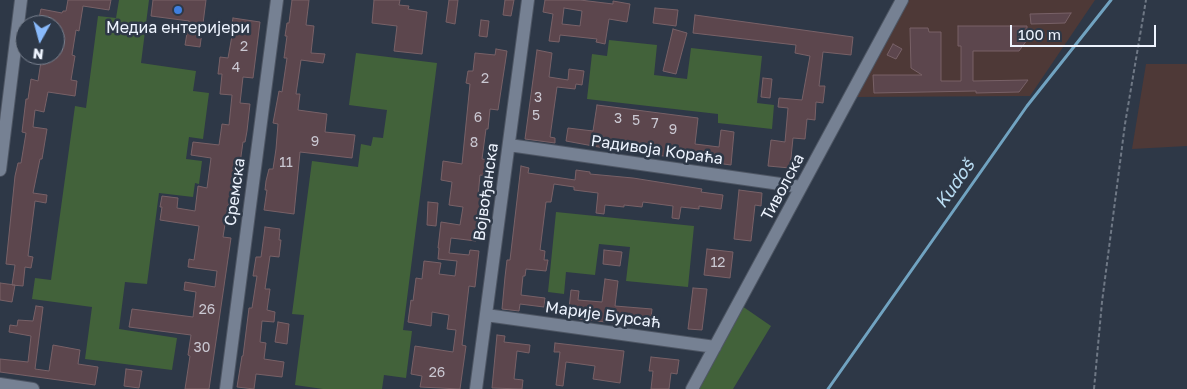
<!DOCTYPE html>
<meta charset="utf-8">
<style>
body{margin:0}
#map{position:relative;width:1187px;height:389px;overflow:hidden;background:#2e3847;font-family:"Golos Text",sans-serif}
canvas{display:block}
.north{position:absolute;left:15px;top:15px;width:50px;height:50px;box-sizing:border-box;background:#2e3847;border:1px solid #7b8391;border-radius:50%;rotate:187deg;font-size:14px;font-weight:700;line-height:20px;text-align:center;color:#eef4ff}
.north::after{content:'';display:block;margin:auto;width:18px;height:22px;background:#89bafc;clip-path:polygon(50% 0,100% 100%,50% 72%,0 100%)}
.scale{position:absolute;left:1010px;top:25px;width:146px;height:22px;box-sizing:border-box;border:2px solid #eef4ff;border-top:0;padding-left:6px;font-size:15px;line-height:18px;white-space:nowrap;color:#eef4ff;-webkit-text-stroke:4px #2e3847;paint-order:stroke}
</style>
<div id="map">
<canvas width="1187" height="389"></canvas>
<div class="north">N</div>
<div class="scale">100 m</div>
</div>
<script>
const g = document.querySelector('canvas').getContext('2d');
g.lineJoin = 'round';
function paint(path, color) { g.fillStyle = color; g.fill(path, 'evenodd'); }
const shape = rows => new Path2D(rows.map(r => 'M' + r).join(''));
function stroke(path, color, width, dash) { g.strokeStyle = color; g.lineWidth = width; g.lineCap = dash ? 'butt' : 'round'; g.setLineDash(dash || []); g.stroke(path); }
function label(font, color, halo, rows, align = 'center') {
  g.font = font + ' "Golos Text",sans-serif'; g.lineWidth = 5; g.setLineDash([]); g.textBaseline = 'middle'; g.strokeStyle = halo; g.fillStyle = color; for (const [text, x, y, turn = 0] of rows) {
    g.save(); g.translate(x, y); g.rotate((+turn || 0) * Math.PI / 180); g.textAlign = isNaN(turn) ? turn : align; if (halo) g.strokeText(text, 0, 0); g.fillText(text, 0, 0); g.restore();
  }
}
const commercial = shape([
 [906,0,1095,0,1030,96,855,97],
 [1146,64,1187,64,1187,146,1132,149]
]);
const green = shape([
 [119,0,149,0,141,63,196,71,193,91,209,93,203,139,189,137,186,159,202,161,199,184,195,183,193,197,159,193,147,284,125,282,119,329,177,338,172,370,85,359,92,307,32,299,35,278,51,280,75,106,86,108,98,16,116,18],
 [609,40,657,45,654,75,687,79,691,48,762,56,757,103,774,105,772,129,718,123,718,114,587,99,592,54,607,56],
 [356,53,437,63,403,330,412,331,406,378,384,375,382,389,323,389,295,385,304,315,292,314,312,161,358,167,361,144,371,146,373,137,383,138,387,110,349,105],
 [556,212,694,226,688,287,626,281,630,247,599,244,595,275,566,272,564,294,548,292],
 [742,306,771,326,733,389,696,389]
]);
const stream = shape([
 [828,389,1027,106,1111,0]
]);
const building = shape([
 [68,0,111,0,109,10,83,6,79,31,76,30,72,55,75,56,71,80,77,81,75,96,48,92,44,112,35,110,33,127,47,129,42,159,40,159,33,193,47,195,46,203,35,201,28,256,33,257,31,268,25,267,23,286,12,285,15,265,6,264,15,176,18,163,21,163,26,133,22,132,26,99,28,99,31,79,38,81,42,55,55,55,55,25,38,23,41,9,62,13,63,11,66,11,68,0],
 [153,0,206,0,200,47,185,45,189,21,151,16,153,0],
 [292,0,309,0,306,25,314,26,311,53,325,54,323,63,301,60,296,94,300,94,298,110,327,114,325,132,355,135,352,158,300,152,294,214,264,210,267,190,265,190,266,181,269,169,273,169,276,149,278,124,273,123,279,91,282,92,287,58,284,58,287,36,285,36,287,23,289,23,292,0],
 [374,0,400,0,399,5,409,6,408,9,427,12,422,54,394,51,397,26,372,23,374,0],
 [449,0,458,0,455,24,446,22,449,0],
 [505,0,514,0,511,16,503,15,505,0],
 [545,0,580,0,613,4,613,1,630,4,627,22,609,19,605,44,596,42,597,39,560,35,559,42,549,41,553,14,543,12,545,0],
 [564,8,582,11,580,26,562,24,564,8],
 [655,8,678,10,676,26,653,23,655,8],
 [1071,13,1065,23,1031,24,1030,14,1071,13],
 [695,15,853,37,851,55,823,52,819,86,825,86,823,103,816,102,815,120,807,119,805,139,793,138,790,168,768,166,771,140,785,142,788,108,778,107,779,98,802,100,810,56,795,53,796,45,693,33,695,15],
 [233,18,260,22,253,78,243,77,240,103,250,104,247,131,245,142,243,142,236,192,238,192,236,206,228,205,223,237,231,238,209,389,185,389,190,356,188,355,191,335,129,327,132,309,193,317,196,292,184,290,185,282,215,287,217,271,188,267,189,259,194,260,199,226,160,220,162,207,160,207,162,196,178,198,177,208,195,211,198,186,207,188,211,158,191,155,193,142,219,145,222,124,229,125,232,95,220,94,222,74,218,74,220,57,228,58,233,30,231,30,233,18],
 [481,20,489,21,487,37,479,36,481,20],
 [958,26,1027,26,1027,40,1019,51,973,51,973,81,1028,80,1019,92,976,93,976,91,874,93,873,75,922,75,911,68,910,28,928,28,929,32,941,32,941,81,961,81,961,46,958,46,958,26],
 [673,29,687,33,676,74,663,71,673,29],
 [893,44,902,49,896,59,887,55,893,44],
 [496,49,507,51,498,110,490,109,488,129,486,129,482,159,491,160,489,176,480,175,478,196,486,197,483,224,478,224,476,241,451,238,449,253,469,255,470,250,479,251,475,287,469,286,462,345,466,346,460,389,420,387,422,376,411,374,415,346,453,352,456,330,447,329,449,315,432,312,431,326,408,322,411,300,413,301,416,278,422,279,424,261,441,263,439,274,455,276,457,261,438,259,439,248,438,248,441,222,460,225,463,207,449,205,452,182,441,180,443,161,462,164,470,84,466,83,468,71,473,71,475,53,495,55,496,49],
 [537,50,552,53,549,77,568,80,569,69,584,71,582,85,576,84,575,89,557,87,550,137,555,138,555,143,525,139,537,50],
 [763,78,772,79,770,98,761,97,763,78],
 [597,105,698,118,695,144,719,147,721,130,734,132,731,165,604,148,566,141,568,128,593,131,597,105],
 [521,166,529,168,528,173,575,180,576,170,590,172,590,174,633,178,702,189,701,192,723,195,721,209,699,206,699,209,681,207,679,219,672,218,673,206,643,202,642,207,624,205,624,207,605,205,604,214,596,213,598,193,574,190,574,187,554,184,551,202,546,202,540,250,545,251,544,260,548,260,546,271,526,269,525,276,523,276,521,295,545,298,544,307,520,304,519,311,502,309,505,277,507,260,510,260,521,166],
 [739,190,762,193,761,206,755,205,751,241,734,239,739,190],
 [428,202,438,203,436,226,427,225,428,202],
 [265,227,280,229,279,240,281,240,279,257,270,256,265,289,270,289,267,310,275,312,274,322,262,321,260,342,266,343,264,359,284,362,282,377,256,374,254,389,237,387,242,356,243,356,249,308,252,308,257,276,253,276,256,257,261,257,265,227],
 [707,249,733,252,730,278,704,275,707,249],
 [604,250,622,252,620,266,603,264,604,250],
 [605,279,618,281,615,306,652,309,650,327,579,319,579,317,562,315,563,308,569,309,571,290,579,291,578,300,602,302,605,279],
 [0,283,15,285,12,302,0,300,0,283],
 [693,288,707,289,702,330,688,329,693,288],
 [36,306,43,307,35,369,49,371,53,345,80,350,78,364,98,367,95,385,0,372,0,359,28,362,31,336,9,332,10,325,17,326,18,320,33,321,36,306],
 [278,322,289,324,287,344,275,342,278,322],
 [497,335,505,336,504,342,530,345,529,353,517,351,514,379,523,380,522,389,492,388,497,335],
 [555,343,624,351,620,383,593,379,595,366,566,362,563,386,556,385,560,352,554,352,555,343],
 [651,357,679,360,677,374,671,373,669,389,651,389,653,371,649,371,651,357],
 [126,369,142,371,139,388,124,386,126,369]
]);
const path = shape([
 [1094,389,1102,302,1125,124,1146,0]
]);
const minor = shape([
 [509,145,801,187],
 [0,170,21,0],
 [486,315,715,347],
 [0,384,33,389],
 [226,389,277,0],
 [476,389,528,0],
 [692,389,902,0]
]);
const markers = [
 [178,10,5,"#3f7fe0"]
];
const numberNames = [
 ["2",244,47],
 ["4",236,68],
 ["2",485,79],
 ["3",538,98],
 ["5",536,116],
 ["6",478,118],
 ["3",618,119],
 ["5",636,121],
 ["7",655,124],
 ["9",673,130],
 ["9",315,142],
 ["8",474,143],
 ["11",286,163],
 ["12",718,263],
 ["26",207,310],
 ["30",202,348],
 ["26",437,373]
];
const poiNames = [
 ["Медиа ентеријери",178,28]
];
const streetNames = [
 ["Радивоја Кораћа",657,150,8],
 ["Тиволска",783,187,-62],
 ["Сремска",235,192,-82],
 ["Војвођанска",486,192,-82],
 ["Марије Бурсаћ",603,315,8]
];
const waterNames = [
 ["Kudoš",955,184,-55]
];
paint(commercial, '#4e3937');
paint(green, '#42623a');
stroke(stream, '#71a3c1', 3);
paint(building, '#5c464d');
stroke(building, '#786167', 1);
stroke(minor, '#4e5664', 14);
stroke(path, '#6f7885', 2, [4, 2.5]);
stroke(minor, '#768193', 12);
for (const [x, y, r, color] of markers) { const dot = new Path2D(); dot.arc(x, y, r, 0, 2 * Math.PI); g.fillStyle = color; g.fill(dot); stroke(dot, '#2e3847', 2); }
label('14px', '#cac8d2', null, numberNames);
label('16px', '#eef4ff', '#2e3847', poiNames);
label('16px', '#eef4ff', '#2e3847', streetNames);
label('italic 18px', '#baddf3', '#2e3847', waterNames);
</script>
